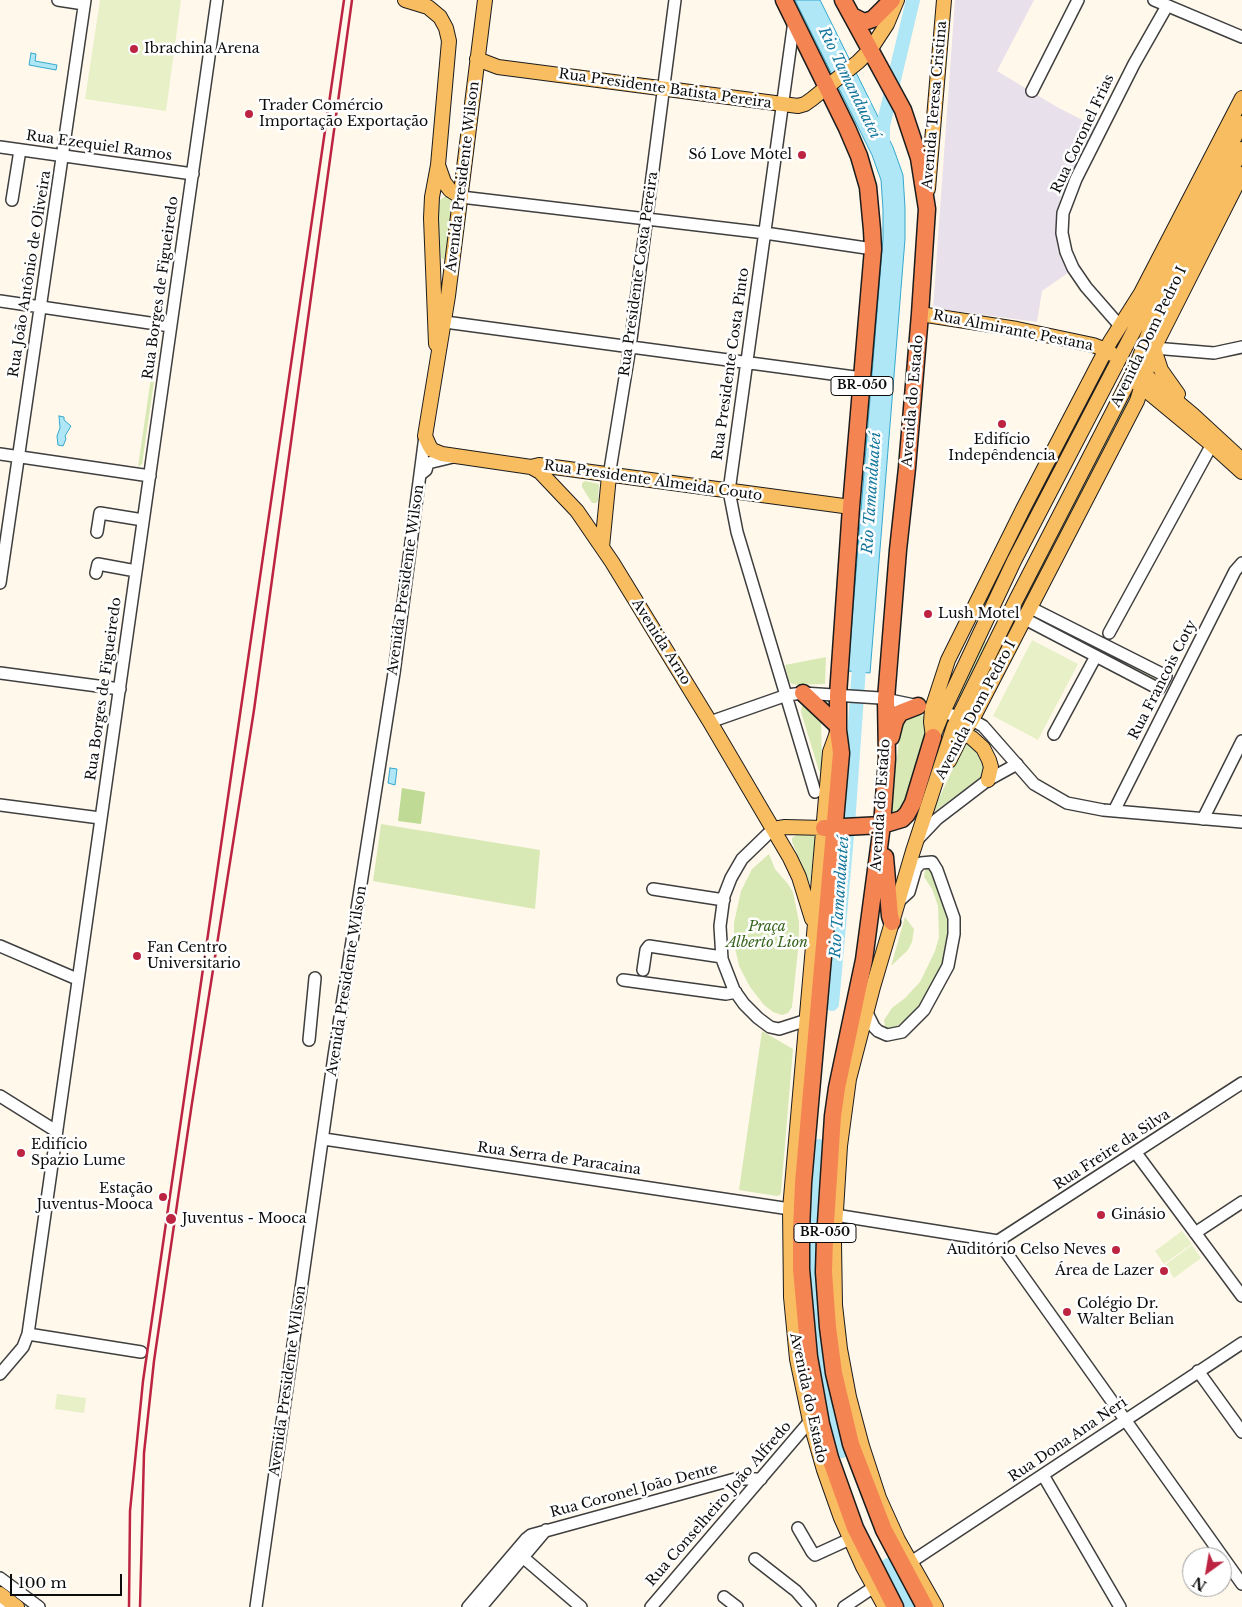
<!DOCTYPE html>
<meta charset="utf-8">
<style>
body{margin:0}
#map{position:relative;width:1242px;height:1607px;overflow:hidden;background:#fff8eb;font-family:"Libre Baskerville",serif}
canvas{display:block}
.north{position:absolute;left:1182px;top:1547px;width:50px;height:50px;box-sizing:border-box;background:#fff;border:1px solid #9e9e9e;border-radius:50%;rotate:212deg;font-size:14px;font-weight:700;line-height:20px;text-align:center;color:#0c0c0c}
.north::after{content:'';display:block;margin:auto;width:18px;height:22px;background:#bc2442;clip-path:polygon(50% 0,100% 100%,50% 72%,0 100%)}
.scale{position:absolute;left:10px;top:1574px;width:112px;height:22px;box-sizing:border-box;border:2px solid #0c0c0c;border-top:0;padding-left:6px;font-size:15px;line-height:18px;white-space:nowrap;color:#0c0c0c;-webkit-text-stroke:4px #fff;paint-order:stroke}
</style>
<div id="map">
<canvas width="1242" height="1607"></canvas>
<div class="north">N</div>
<div class="scale">100 m</div>
</div>
<script>
const g = document.querySelector('canvas').getContext('2d');
g.lineJoin = 'round';
function paint(path, color) { g.fillStyle = color; g.fill(path, 'evenodd'); }
const shape = rows => new Path2D(rows.map(r => 'M' + r).join(''));
function stroke(path, color, width, dash) { g.strokeStyle = color; g.lineWidth = width; g.lineCap = dash ? 'butt' : 'round'; g.setLineDash(dash || []); g.stroke(path); }
function label(font, color, halo, rows, align = 'center') {
  g.font = font + ' "Libre Baskerville",serif'; g.lineWidth = 5; g.setLineDash([]); g.textBaseline = 'middle'; g.strokeStyle = halo; g.fillStyle = color; for (const [text, x, y, turn = 0] of rows) {
    g.save(); g.translate(x, y); g.rotate((+turn || 0) * Math.PI / 180); g.textAlign = isNaN(turn) ? turn : align; if (halo) g.strokeText(text, 0, 0); g.fillText(text, 0, 0); g.restore();
  }
}
const industrial = shape([
 [955,0,1034,0,997,71,1057,107,1096,127,1060,199,1056,232,1058,250,1068,273,1042,291,1037,322,933,308]
]);
const green = shape([
 [450,193,455,195,447,259,445,260,441,258,437,202],
 [157,336,160,340,142,464,138,467],
 [1124,404,1128,406,1066,526,1054,542],
 [585,481,599,484,598,501,596,503,592,503,582,487,582,483],
 [1058,544,1028,600,1024,598,1044,561],
 [983,641,987,643,960,698,957,696],
 [826,657,825,684,798,685,792,684,789,681,785,665],
 [1122,660,1154,676,1157,680,1155,681,1120,663,1120,661],
 [807,704,821,715,822,771,819,771,801,712,802,706],
 [909,713,924,716,927,718,928,723,905,807,903,811,893,815,890,810,902,719],
 [966,741,987,760,983,776,935,811,934,809],
 [381,824,540,850,535,909,373,881],
 [803,833,812,833,815,838,810,884,792,842,792,838,796,835],
 [769,854,775,869,788,884,793,892,799,922,799,941,792,1007,788,1013,782,1015,773,1012,764,1005,750,987,739,966,734,943,734,923,741,891,752,869],
 [928,867,931,867,951,921,943,968,918,1010,892,1030,885,1027,884,1020,892,1008,905,998,920,982,935,951,939,937,938,906,932,889,924,877,925,871],
 [905,917,914,929,912,942,908,950,891,966],
 [762,1031,793,1049,781,1192,780,1195,777,1196,739,1190]
]);
const forest = shape([
 [402,788,425,792,421,824,398,821]
]);
const pitch = shape([
 [100,0,181,0,166,111,85,99],
 [1032,640,1078,664,1038,740,993,716],
 [1182,1231,1192,1244,1164,1264,1155,1251],
 [1192,1245,1201,1258,1174,1278,1165,1265],
 [57,1394,86,1398,84,1413,55,1409]
]);
const water = shape([
 [795,0,820,0,893,147,903,175,905,208,905,239,870,673,848,671,883,238,883,209,881,180,872,155,795,0],
 [31,53,36,54,35,61,57,65,56,70,29,65,31,53],
 [59,416,64,417,64,420,71,426,65,436,66,439,63,446,58,445,57,436,60,428,59,416],
 [390,768,397,769,395,785,388,783,390,768]
]);
const river = shape([
 [883,143,883,126,913,0],
 [832,1004,848,825,860,653],
 [819,1146,813,1214,813,1284,817,1335,832,1419,842,1451],
 [888,1565,912,1607]
]);
const minor = shape([
 [58,0,84,4],
 [1154,0,1242,37],
 [794,21,729,491,737,532,815,792],
 [1032,91,1078,0],
 [0,147,193,174],
 [461,197,765,233,873,249],
 [12,200,20,150],
 [0,301,170,326],
 [445,322,862,378],
 [1120,326,1086,287,1073,268,1066,252,1062,233,1063,213,1076,179,1134,64,1167,6],
 [1154,348,1214,353,1242,347],
 [0,454,150,476],
 [421,474,426,470,428,463,453,457],
 [609,476,630,347,675,0],
 [97,532,100,513,143,520],
 [96,573,98,564,136,571],
 [0,583,85,0],
 [1025,619,1159,689,1166,676,1031,608],
 [1109,633,1216,437],
 [0,673,120,689],
 [937,711,972,720,983,726,1034,784,1067,803,1103,810,1242,822],
 [710,722,787,695,803,693,880,698,919,706],
 [1054,734,1096,656],
 [0,805,100,818],
 [1114,811,1235,571,1242,563],
 [1203,819,1242,741],
 [773,829,742,859,731,878,724,896,720,926,722,959,734,990,744,1004,758,1018,770,1027,779,1029,807,1020],
 [919,838,937,819,988,780,1017,764],
 [653,889,724,900],
 [0,946,77,979],
 [643,970,646,950,649,946,722,957],
 [623,980,726,994,736,992],
 [866,1011,874,1027,878,1031,887,1035,902,1032,924,1010,948,966,954,934,954,918,937,870,932,862,921,863,916,868,909,892,899,901],
 [309,1040,315,978],
 [0,1096,56,1131],
 [324,1139,790,1209],
 [1136,1153,1242,1296],
 [835,1215,998,1241,1242,1584],
 [1195,1233,1242,1202],
 [998,1241,1242,1083],
 [28,1334,141,1352],
 [1198,1371,1242,1432],
 [0,1374,23,1347,28,1334,217,0],
 [1043,1475,1120,1607],
 [798,1528,812,1552,815,1555,850,1539],
 [518,1553,581,1607],
 [755,1559,796,1591,810,1607],
 [911,1562,1242,1343],
 [0,1578,39,1607],
 [724,1597,737,1607],
 [0,1606,1,1607],
 [256,1607,334,1056,394,673,425,436],
 [468,1607,526,1539,531,1535,735,1479,761,1479],
 [481,1607,546,1530],
 [651,1607,810,1421],
 [844,1607,874,1587]
]);
const major = shape([
 [405,0,428,7,440,17,446,28,449,41,438,165,432,197,431,218,436,344],
 [485,0,448,296,425,436,429,445,432,450,442,454,531,467,539,465,851,507],
 [477,59,498,67,798,106,805,104,812,99,858,62,870,50,887,24,897,0],
 [438,165,444,182,450,190,461,197],
 [928,189,944,0],
 [920,314,1017,329,1093,345,1106,350,1112,354],
 [1154,349,1161,370,1178,394],
 [1139,370,1193,415,1242,460],
 [1136,382,1211,444,1242,472],
 [531,467,540,472,577,511,612,562,710,722,790,858,799,877,812,919],
 [602,547,609,476],
 [838,730,830,752,790,1209,791,1297,797,1359,810,1421,824,1470,841,1518,863,1567,885,1607],
 [934,734,943,712,1014,561,1242,123],
 [954,734,963,733,972,738,983,748,989,760,991,767,988,780],
 [933,737,931,722,932,709,948,660,1023,509,1110,342,1141,293,1242,98],
 [949,761,963,733,972,720,1137,401,1154,348,1242,174],
 [773,829,785,827,824,828],
 [0,1594,17,1607],
 [936,1607,898,1540,879,1498,862,1446,849,1397,840,1349,835,1305,834,1243,840,1146,849,1079,873,987,913,851,954,726,1016,600,1136,367,1149,332,1242,149]
]);
const highway = shape([
 [784,0,847,128,859,156,868,187,872,230,873,249,851,507,838,695,838,730,841,753,803,1183,801,1230,801,1269,809,1357,821,1424,830,1458,855,1528,895,1607],
 [843,0,903,110,919,158,927,209,920,314,907,468,898,550,886,699,887,759,882,825,864,960,837,1088,833,1116,825,1238,824,1272,828,1327,834,1373,851,1444,884,1530,925,1607],
 [852,16,864,22,873,19,892,0],
 [803,693,838,726],
 [891,737,895,721,900,713,918,706],
 [824,828,882,825,902,819,907,814,913,803,933,737],
 [885,857,890,916,892,922]
]);
const rail = shape([
 [129,1607,130,1511,143,1381,344,0],
 [140,1607,144,1453,154,1361,192,1103,254,710,352,0]
]);
const markers = [
 [134,49,5,"#bc2442"],
 [249,114,5,"#bc2442"],
 [802,155,5,"#bc2442"],
 [1002,424,5,"#bc2442"],
 [928,614,5,"#bc2442"],
 [137,956,5,"#bc2442"],
 [21,1153,5,"#bc2442"],
 [163,1197,5,"#bc2442"],
 [1101,1215,5,"#bc2442"],
 [171,1219,6,"#bc2442"],
 [1116,1250,5,"#bc2442"],
 [1164,1271,5,"#bc2442"],
 [1067,1312,5,"#bc2442"]
];
const shields = [
 [862,386,62],
 [825,1233,62]
];
const shieldNames = [
 ["BR-050",862,386],
 ["BR-050",825,1233]
];
const poiNames = [
 ["Ibrachina Arena",144,49],
 ["Trader Comércio",259,106],
 ["Importação Exportação",259,122],
 ["Só Love Motel",792,155,"right"],
 ["Edifício",1002,440,"center"],
 ["Indepêndencia",1002,456,"center"],
 ["Lush Motel",938,614],
 ["Fan Centro",147,948],
 ["Universitario",147,964],
 ["Edifício",31,1145],
 ["Spazio Lume",31,1161],
 ["Estação",153,1189,"right"],
 ["Juventus-Mooca",153,1205,"right"],
 ["Ginásio",1111,1215],
 ["Juventus - Mooca",182,1219],
 ["Auditório Celso Neves",1106,1250,"right"],
 ["Área de Lazer",1154,1271,"right"],
 ["Colégio Dr.",1077,1304],
 ["Walter Belian",1077,1320]
];
const streetNames = [
 ["Rua Presidente Batista Pereira",665,89,8],
 ["Avenida Teresa Cristina",935,105,-85],
 ["Rua Coronel Frias",1083,134,-65],
 ["Rua Ezequiel Ramos",99,146,8],
 ["Avenida Presidente Wilson",463,177,-83],
 ["Rua João Antônio de Oliveira",30,274,-81],
 ["Rua Presidente Costa Pereira",639,274,-82],
 ["Rua Borges de Figueiredo",161,288,-82],
 ["Rua Almirante Pestana",1013,331,11],
 ["Avenida Dom Pedro I",1149,337,-64],
 ["Rua Presidente Costa Pinto",731,364,-82],
 ["Avenida do Estado",913,401,-85],
 ["Rua Presidente Almeida Couto",653,481,8],
 ["Avenida Presidente Wilson",406,580,-82],
 ["Avenida Arno",661,642,58],
 ["Rua Francois Coty",1163,680,-63],
 ["Rua Borges de Figueiredo",104,689,-82],
 ["Avenida Dom Pedro I",976,710,-62],
 ["Avenida do Estado",881,805,-86],
 ["Avenida Presidente Wilson",347,981,-81],
 ["Rua Freire da Silva",1112,1150,-33],
 ["Rua Serra de Paracaina",559,1159,8],
 ["Avenida Presidente Wilson",288,1381,-82],
 ["Avenida do Estado",808,1398,78],
 ["Rua Dona Ana Neri",1068,1440,-34],
 ["Rua Coronel João Dente",634,1491,-15],
 ["Rua Conselheiro João Alfredo",719,1504,-49]
];
const parkNames = [
 ["Praça",767,927],
 ["Alberto Lion",767,943]
];
const waterNames = [
 ["Rio Tamanduateí",849,83,64],
 ["Rio Tamanduateí",872,493,-86],
 ["Rio Tamanduateí",840,897,-86]
];
paint(industrial, '#e8e0eb');
paint(green, '#d8e9b5');
paint(forest, '#beda94');
paint(pitch, '#e8f0c7');
paint(water, '#afe7f6');
stroke(water, '#36a8cd', 1);
stroke(river, '#afe7f6', 14);
stroke(minor, '#3f3f3f', 14);
stroke(major, '#1d1d1d', 16);
stroke(highway, '#1d1d1d', 19);
stroke(minor, '#fff', 11);
stroke(major, '#f9bd61', 14);
stroke(highway, '#f58453', 16);
stroke(rail, '#bc2442', 2.5);
for (const [x, y, r, color] of markers) { const dot = new Path2D(); dot.arc(x, y, r, 0, 2 * Math.PI); g.fillStyle = color; g.fill(dot); stroke(dot, '#fff', 2); }
for (const [x, y, w] of shields) { const box = new Path2D(); box.roundRect(x - w / 2, y - 9.5, w, 19, 4); g.fillStyle = '#fff'; g.fill(box); stroke(box, '#0c0c0c', 1); }
label('bold 12px', '#0c0c0c', null, shieldNames);
label('14px', '#0c0c0c', '#fff', poiNames, 'left');
label('14px', '#0c0c0c', '#fff', streetNames);
label('italic 14px', '#36631c', '#fff', parkNames);
label('italic 15px', '#15779d', '#fff', waterNames);
</script>
